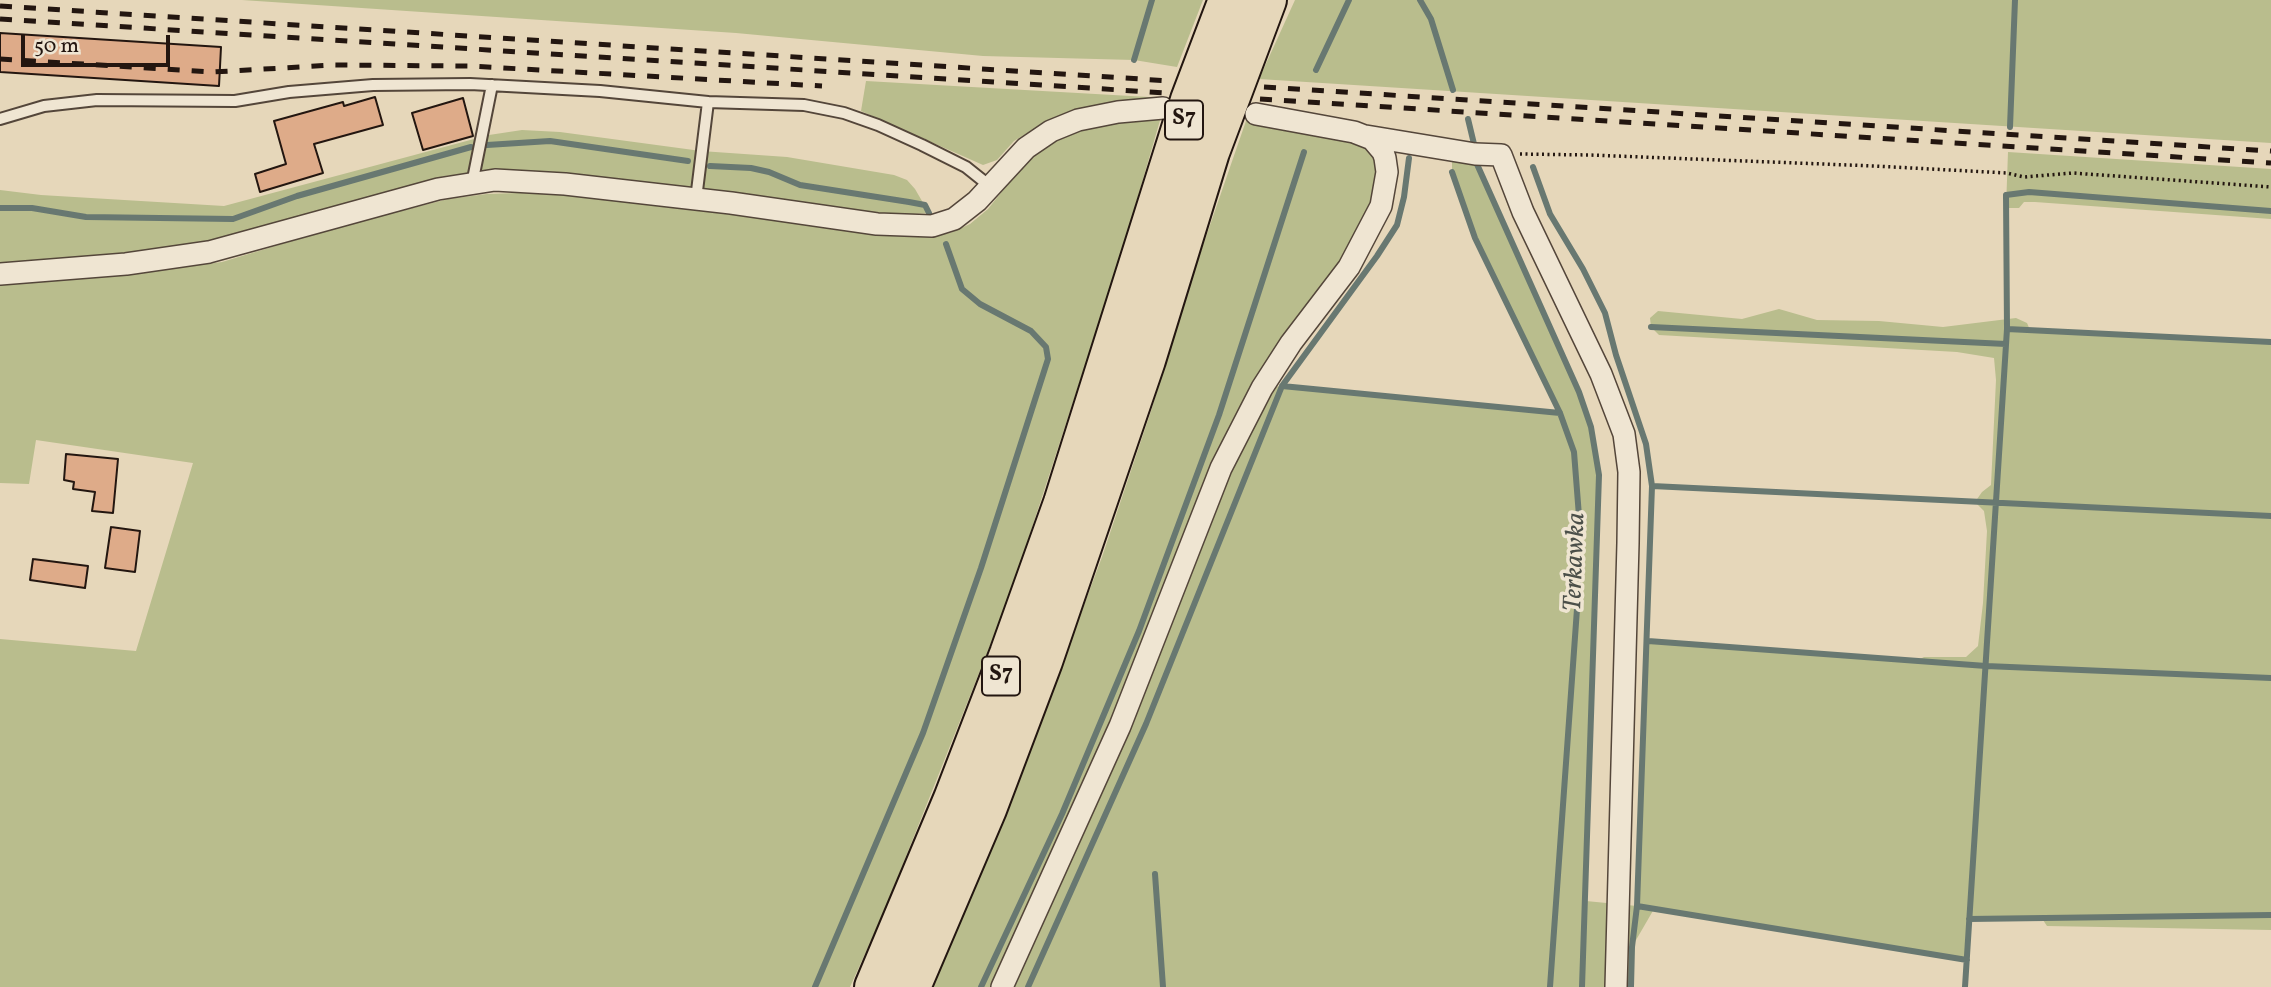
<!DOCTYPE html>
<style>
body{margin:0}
#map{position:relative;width:2271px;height:987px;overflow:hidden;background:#e6d7ba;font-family:Vollkorn,serif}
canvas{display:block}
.scale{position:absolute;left:21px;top:35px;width:149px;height:32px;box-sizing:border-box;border:4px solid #231610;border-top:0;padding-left:9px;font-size:21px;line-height:24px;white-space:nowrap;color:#231610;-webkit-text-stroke:5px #efe5d2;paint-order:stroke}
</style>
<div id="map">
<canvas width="2271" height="987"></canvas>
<div class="scale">50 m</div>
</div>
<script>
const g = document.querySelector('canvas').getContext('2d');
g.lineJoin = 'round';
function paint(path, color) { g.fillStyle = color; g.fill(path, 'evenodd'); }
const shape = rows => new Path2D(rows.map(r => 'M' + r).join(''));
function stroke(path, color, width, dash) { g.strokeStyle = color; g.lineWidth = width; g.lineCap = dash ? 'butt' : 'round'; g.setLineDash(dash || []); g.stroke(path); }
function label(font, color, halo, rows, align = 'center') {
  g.font = font + ' Vollkorn,serif'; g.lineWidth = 7; g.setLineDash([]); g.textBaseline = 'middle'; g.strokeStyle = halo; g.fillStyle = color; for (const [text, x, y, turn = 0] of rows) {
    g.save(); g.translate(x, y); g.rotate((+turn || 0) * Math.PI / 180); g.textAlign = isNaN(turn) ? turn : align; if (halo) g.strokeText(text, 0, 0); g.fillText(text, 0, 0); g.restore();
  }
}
const green = shape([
 [242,0,1203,0,1177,67,1134,60,983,56,736,33],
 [1295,0,2271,0,2271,143,1259,79],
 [866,81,1166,98,1084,112,1047,121,1014,141,997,160,983,165,861,111],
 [1161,117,1121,255,1009,598,883,914,850,987,0,987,0,639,136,651,193,463,36,440,29,484,0,483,0,283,123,275,222,262,342,226,448,199,487,194,548,192,929,236,950,233,970,224,988,209,1027,160,1049,143,1073,132,1141,118],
 [1247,118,1378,144,1381,206,1263,388,1282,386,1559,413,1475,238,1452,172,1452,159,1476,162,1579,392,1591,427,1599,475,1586,901,1637,906,1648,641,1916,661,1924,657,1966,657,1978,646,1983,603,1987,531,1984,511,1975,502,1982,492,1991,485,1996,380,1994,358,1957,352,1659,335,1651,327,1650,318,1658,311,1742,319,1779,309,1817,320,1879,321,1943,327,2016,318,2027,323,2030,330,2271,342,2271,930,2047,926,2041,917,1970,919,1967,960,1654,909,1632,947,1631,987,932,987,1005,816,1102,557,1151,411,1190,283],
 [522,130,560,132,701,151,787,157,894,175,907,180,915,189,929,213,896,215,806,206,537,172,486,171,445,176,253,233,205,245,127,256,0,265,0,190,41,195,224,206,489,135],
 [2008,152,2271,169,2271,219,2035,202,2024,202,2019,208,2006,208]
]);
const stream = shape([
 [1420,0,1431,19,1453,90],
 [1134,60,1152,0],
 [1316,70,1349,0],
 [1468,119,1474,144],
 [2010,127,2015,0],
 [487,145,550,141,688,161],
 [1476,162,1579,392,1591,427,1599,475,1582,987],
 [710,166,751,168,769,172,800,185,909,202,925,205,929,213],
 [1533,167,1550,214,1583,269,1605,313,1616,355,1646,444,1652,486,1637,906,1632,947,1631,987],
 [1452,172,1475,238,1560,413,1574,452,1579,516,1578,595,1550,987],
 [0,208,32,208,86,217,233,219,297,196,471,147],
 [1651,327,2006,344],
 [2007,329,2271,342],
 [1282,386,1560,413],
 [1652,486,2271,516],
 [1648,641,1986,666,2271,678],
 [1155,874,1163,987],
 [1637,906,1967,960],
 [1969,919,2271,915],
 [815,987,923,733,981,568,1048,359,1046,347,1031,331,980,304,962,289,946,244],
 [981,987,1062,814,1139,631,1219,415,1304,152],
 [1028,987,1146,724,1282,386,1377,256,1397,225,1404,197,1409,158],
 [1965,987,2007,329,2006,195,2029,192,2271,211]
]);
const building = shape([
 [0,33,221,47,219,86,0,72,0,33],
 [375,97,383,125,314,144,323,173,260,192,255,174,286,164,274,121,343,102,344,106,375,97],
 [463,98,473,136,423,150,412,113,463,98],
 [66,454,118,459,113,513,92,511,95,492,73,489,74,482,64,480,66,454],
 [111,527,140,531,135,572,105,568,111,527],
 [33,559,88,566,85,588,30,580,33,559]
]);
const path = shape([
 [1520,154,1590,155,1874,166,2007,173,2024,177,2073,173,2271,187]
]);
const lane = shape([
 [0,119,44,106,97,100,235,101,289,92,373,85,470,84,600,91,708,102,804,105,844,113,878,125,922,145,966,167,991,187],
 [472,184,492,85],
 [696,199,708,102]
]);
const street = shape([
 [1366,136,1475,154,1501,155,1523,212,1601,374,1624,434,1629,472,1628,543,1616,987],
 [0,274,126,264,209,252,438,189,495,180,565,184,731,203,877,224,932,226,954,219,977,201,1026,148,1051,131,1078,120,1118,112,1163,108],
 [1002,987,1120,726,1221,468,1262,388,1291,343,1349,267,1381,206,1387,172,1385,158,1383,152,1372,139,1354,132,1256,114]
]);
const highway = shape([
 [874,987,953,799,1009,654,1063,503,1190,100,1228,0],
 [911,987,987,809,1043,661,1146,360,1210,152,1267,0]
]);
const rail = shape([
 [0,6,1171,81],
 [0,19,1167,93],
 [0,59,213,72,334,65,469,66,822,86],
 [1264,87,2271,151],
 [1260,99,2271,163]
]);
const shields = [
 [1184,120,38],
 [1001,676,38]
];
const shieldNames = [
 ["S7",1184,120],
 ["S7",1001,676]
];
const waterNames = [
 ["Terkawka",1577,562,-88]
];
paint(green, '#b9bd8d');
stroke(stream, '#687871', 6);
paint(building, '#deab89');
stroke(building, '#231610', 2);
stroke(lane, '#54463a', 14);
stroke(street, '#54463a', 24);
stroke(highway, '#231610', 42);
stroke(path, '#231610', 3.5, [2, 3.5]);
stroke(lane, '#efe5d2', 10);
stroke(street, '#efe5d2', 21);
stroke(highway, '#e6d7ba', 38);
stroke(rail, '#231610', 5, [12, 12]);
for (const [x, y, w] of shields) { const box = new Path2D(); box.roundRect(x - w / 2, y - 19.5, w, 39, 5); g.fillStyle = '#efe5d2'; g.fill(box); stroke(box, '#231610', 2); }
label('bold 23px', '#231610', null, shieldNames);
label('italic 26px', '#4b4f49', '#efe5d2', waterNames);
</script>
